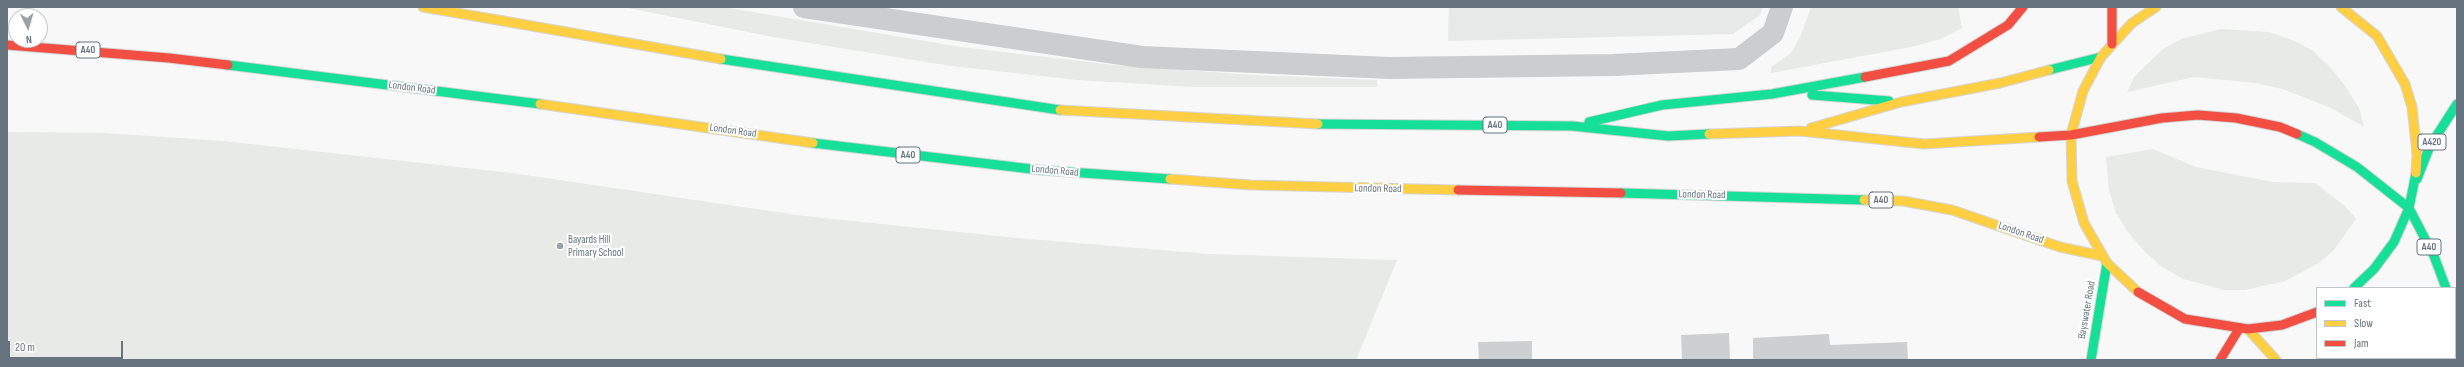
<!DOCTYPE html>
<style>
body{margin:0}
#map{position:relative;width:2464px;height:367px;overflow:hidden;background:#f8f8f8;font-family:"Sofia Sans Condensed",sans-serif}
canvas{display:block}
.frame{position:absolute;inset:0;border:8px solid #66747f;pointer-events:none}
.legend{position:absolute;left:2316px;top:287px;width:140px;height:72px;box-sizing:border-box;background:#fff;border:1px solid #c2c7cc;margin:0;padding:5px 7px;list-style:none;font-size:12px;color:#66747f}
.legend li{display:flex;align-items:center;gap:8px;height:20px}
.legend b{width:20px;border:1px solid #c2c7cc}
.north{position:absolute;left:8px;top:8px;width:40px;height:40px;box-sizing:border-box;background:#fff;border:1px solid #c2c7cc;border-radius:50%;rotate:175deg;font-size:11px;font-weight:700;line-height:16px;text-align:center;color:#66747f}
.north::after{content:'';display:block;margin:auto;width:14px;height:18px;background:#99a2a9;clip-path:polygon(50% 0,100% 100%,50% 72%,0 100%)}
.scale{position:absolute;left:8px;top:341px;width:115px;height:18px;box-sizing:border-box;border:2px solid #66747f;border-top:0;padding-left:5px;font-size:12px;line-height:14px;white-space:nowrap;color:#66747f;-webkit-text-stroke:3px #fff;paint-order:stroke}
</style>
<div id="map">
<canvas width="2464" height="367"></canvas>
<div class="frame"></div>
<ul class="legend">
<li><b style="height:5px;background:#16e098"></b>Fast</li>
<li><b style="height:5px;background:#ffcf43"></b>Slow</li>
<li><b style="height:5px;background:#f24e42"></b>Jam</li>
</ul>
<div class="north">N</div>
<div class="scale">20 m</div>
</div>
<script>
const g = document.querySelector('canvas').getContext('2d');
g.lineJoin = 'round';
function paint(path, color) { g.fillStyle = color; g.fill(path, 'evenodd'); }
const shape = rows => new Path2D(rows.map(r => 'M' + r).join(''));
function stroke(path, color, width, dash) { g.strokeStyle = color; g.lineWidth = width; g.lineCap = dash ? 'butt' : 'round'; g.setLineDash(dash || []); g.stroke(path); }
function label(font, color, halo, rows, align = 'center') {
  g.font = font + ' "Sofia Sans Condensed",sans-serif'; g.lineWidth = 4; g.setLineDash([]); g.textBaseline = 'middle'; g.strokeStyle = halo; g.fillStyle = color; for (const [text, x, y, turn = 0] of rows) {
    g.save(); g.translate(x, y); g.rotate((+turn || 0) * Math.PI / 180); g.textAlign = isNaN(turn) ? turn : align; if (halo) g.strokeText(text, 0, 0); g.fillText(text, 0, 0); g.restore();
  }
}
const built = shape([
 [1449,7,1763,7,1760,15,1733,34,1448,41]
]);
const green = shape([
 [623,7,723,7,961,47,1114,65,1253,75,1377,80,1377,87,1193,87,1077,80,951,66,773,37],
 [1811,7,1958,7,1962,28,1941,39,1911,47,1771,73,1771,67,1791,53,1801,35],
 [2221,29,2269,32,2295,41,2313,51,2331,68,2346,87,2359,108,2364,127,2333,109,2306,98,2282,89,2256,83,2194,77,2127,92,2134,77,2163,49,2181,39],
 [7,132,104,133,224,141,512,173,804,216,1017,238,1209,254,1397,260,1356,360,7,360],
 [2153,149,2196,167,2273,182,2315,183,2346,207,2356,219,2334,250,2319,263,2285,281,2245,290,2224,290,2183,279,2162,267,2144,251,2128,232,2116,213,2109,190,2106,157],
 [2326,358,2440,358,2441,360,2329,360]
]);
const building = shape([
 [1729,333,1730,360,1682,360,1681,335],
 [1829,334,1830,345,1907,342,1908,360,1753,360,1753,338],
 [1532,341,1532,360,1479,360,1478,342]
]);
const street = shape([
 [804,7,1142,57,1389,68,1613,65,1739,59,1773,33,1782,7]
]);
const fast = shape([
 [721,59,1060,110],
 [228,65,540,104],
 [2049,70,2101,57],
 [1812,95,1889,101],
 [1589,122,1662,105,1772,94,1865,77],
 [1318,124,1572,126,1668,136,1709,134],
 [2297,134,2315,142,2357,167,2409,208,2434,256,2446,288],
 [813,143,1040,170,1170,179],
 [2417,179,2430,146,2457,104],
 [1621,193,1864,200],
 [2354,288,2374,269,2394,242,2409,208,2416,173],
 [2091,360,2107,263]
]);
const slow = shape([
 [423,7,721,59],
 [2341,7,2377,36,2405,84,2412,107,2417,154,2416,173],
 [540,104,813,143],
 [1060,110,1318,124],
 [1811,128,1901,102,2000,83,2049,70],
 [1709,134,1800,131,1924,144,2039,137],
 [1170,179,1251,185,1458,190],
 [1864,200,1903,201,1952,210,2060,247,2102,256],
 [2138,292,2107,263,2084,223,2072,181,2071,135,2083,91,2101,57,2132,23,2156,7],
 [2455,312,2457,316],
 [2248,329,2276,360]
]);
const jam = shape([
 [2112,7,2112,44],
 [7,45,169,58,228,65],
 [1865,77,1949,61,2008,25,2023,7],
 [2039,137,2071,135,2162,118,2198,115,2236,118,2280,127,2297,134],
 [1458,190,1621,193],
 [2138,292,2185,319,2248,329,2282,325,2317,312],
 [2220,360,2239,329]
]);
const markers = [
 [560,246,4,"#99a2a9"]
];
const shields = [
 [88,50,24],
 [1495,125,24],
 [2432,142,28],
 [908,155,24],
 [1881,200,24],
 [2429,247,24]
];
const shieldNames = [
 ["A40",88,50],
 ["A40",1495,125],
 ["A420",2432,142],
 ["A40",908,155],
 ["A40",1881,200],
 ["A40",2429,247]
];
const streetNames = [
 ["London Road",412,88,7],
 ["London Road",733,131,8],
 ["London Road",1055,171,5],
 ["London Road",1378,189,1],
 ["London Road",1702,195,1],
 ["London Road",2021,233,19],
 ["Bayswater Road",2087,310,-80]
];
const poiNames = [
 ["Bayards Hill",568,240],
 ["Primary School",568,253]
];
paint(built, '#e7e8e8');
paint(green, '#e7eae6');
paint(building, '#cdcfd0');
stroke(fast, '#d4d5d6', 11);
stroke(slow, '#d4d5d6', 11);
stroke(jam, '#d4d5d6', 11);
stroke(street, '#cbcdce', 22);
stroke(fast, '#16e098', 9);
stroke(slow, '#ffcf43', 9);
stroke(jam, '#f24e42', 9);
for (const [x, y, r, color] of markers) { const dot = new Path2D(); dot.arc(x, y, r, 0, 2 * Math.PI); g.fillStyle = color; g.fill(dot); stroke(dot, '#fff', 1.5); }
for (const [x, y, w] of shields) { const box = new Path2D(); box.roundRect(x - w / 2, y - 8, w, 16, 3); g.fillStyle = '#fff'; g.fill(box); stroke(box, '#66747f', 1); }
label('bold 10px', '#66747f', null, shieldNames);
label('11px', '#66747f', '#fff', streetNames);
label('11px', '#66747f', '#fff', poiNames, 'left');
</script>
